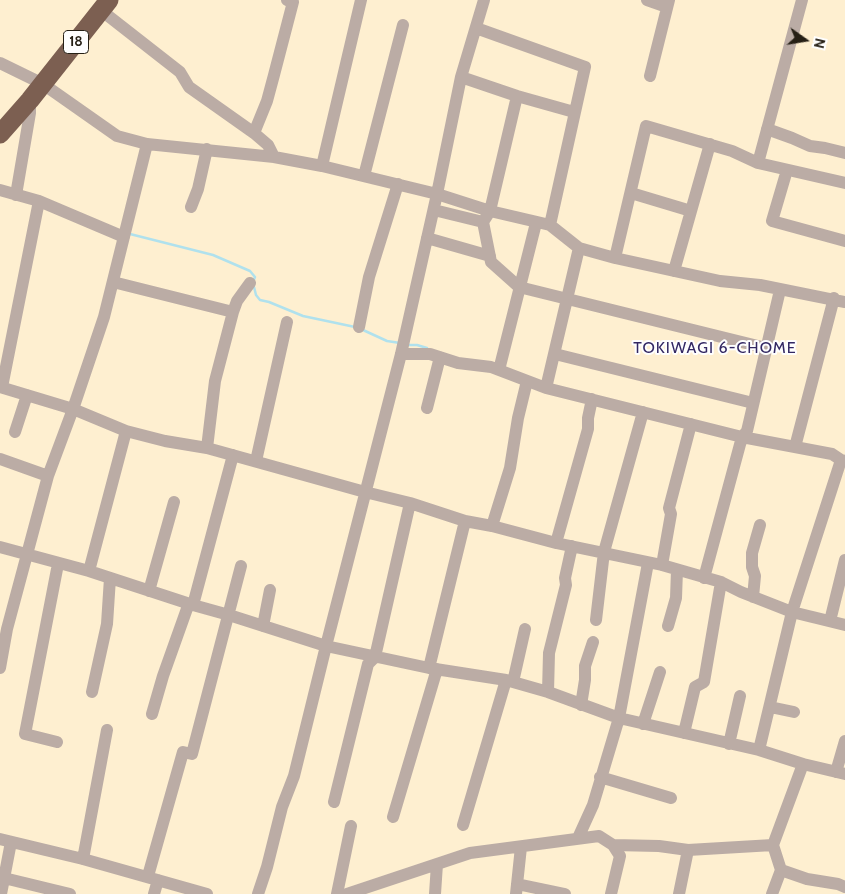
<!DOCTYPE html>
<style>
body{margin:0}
#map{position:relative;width:845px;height:894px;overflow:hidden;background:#feefd0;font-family:Cabin,sans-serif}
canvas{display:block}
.north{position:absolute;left:780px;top:15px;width:50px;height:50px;-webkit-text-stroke:4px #fefefe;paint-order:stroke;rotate:103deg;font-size:14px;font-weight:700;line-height:20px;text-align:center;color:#262015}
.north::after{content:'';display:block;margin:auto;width:18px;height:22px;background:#262015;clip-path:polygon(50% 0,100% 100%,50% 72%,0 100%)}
</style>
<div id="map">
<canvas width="845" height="894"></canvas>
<div class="north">N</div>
</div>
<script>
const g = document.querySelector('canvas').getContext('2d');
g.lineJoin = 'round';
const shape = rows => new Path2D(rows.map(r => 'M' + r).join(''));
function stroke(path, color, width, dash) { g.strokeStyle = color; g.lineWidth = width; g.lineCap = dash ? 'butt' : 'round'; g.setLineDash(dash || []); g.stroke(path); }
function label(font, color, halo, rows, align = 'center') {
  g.font = font + ' Cabin,sans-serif'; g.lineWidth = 4; g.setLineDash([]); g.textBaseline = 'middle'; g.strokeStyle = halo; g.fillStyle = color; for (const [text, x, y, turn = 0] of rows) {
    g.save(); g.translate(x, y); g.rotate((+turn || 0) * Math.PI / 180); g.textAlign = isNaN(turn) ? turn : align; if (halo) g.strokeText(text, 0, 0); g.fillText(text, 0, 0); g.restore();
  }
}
const stream = shape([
 [130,234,213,255,250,271,255,277,253,282],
 [254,287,256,295,260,300,269,302,303,316,355,327],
 [363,330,387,341,400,343],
 [407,345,417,345,427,348]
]);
const minor = shape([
 [647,0,667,7],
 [102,11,180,72,189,87,254,133,268,145,274,157],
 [476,28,585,67,550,225],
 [0,63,43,84,117,136,147,144,274,157,322,166,437,194,490,211,550,225,579,248,615,258,720,281,760,285,845,302],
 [650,76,669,0],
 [461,77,517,96,574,112],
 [517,96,490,211,483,222,491,262,519,287,766,348],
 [767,129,792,138,810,146,825,148,845,153],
 [254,133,267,101,274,75,293,2,287,0],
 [758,163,802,0],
 [322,166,361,0],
 [787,170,772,221,845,241],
 [364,176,403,25],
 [0,190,39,201,124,237],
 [631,193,691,211],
 [16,195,30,113,30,100],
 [191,207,198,189,207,149],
 [434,210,483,222],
 [427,238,490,256],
 [615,258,646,126,732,151,758,163,845,183],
 [674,271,710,144],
 [113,282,233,312,215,381,207,448],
 [233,312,237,301,250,283],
 [359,327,369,277,398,184],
 [401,354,430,354,458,363,491,367,546,388,742,437,832,454,841,460],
 [555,354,753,403],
 [499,370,536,223],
 [0,387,73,409,126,431,165,441,207,448,365,492,410,503,465,521,492,526,556,543,662,565,721,582,741,592,792,612,845,625],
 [2,387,39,201],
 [546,388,579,248],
 [427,408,440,357],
 [15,432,27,395],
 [795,447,834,298],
 [0,459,48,476],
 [256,461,287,322],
 [492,526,510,468,518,418,527,381],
 [556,543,588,429,588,418,592,399],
 [0,547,89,571,193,605,229,615,326,646,429,668,506,680,548,692,619,718,759,750,803,764,845,774],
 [662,565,671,514,669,508,691,424],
 [89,571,126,431],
 [704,578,742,437,747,431,780,290],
 [149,591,174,502],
 [753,597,755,576,752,567,752,553,760,525],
 [193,605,233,455],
 [596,620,604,552,643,412],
 [830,621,845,560],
 [263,626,270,590],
 [668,626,676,598,677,570],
 [0,668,7,629,48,476,73,409,104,317,147,144],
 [429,668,465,521],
 [513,682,525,629],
 [92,692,107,624,110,578],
 [548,692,549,653,566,585,565,578,572,546],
 [581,705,585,680,585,666,593,642],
 [770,707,794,712],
 [152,714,163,676,189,603],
 [643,724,660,672],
 [684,733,695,687,704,682,721,582],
 [57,742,25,734,58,564],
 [729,744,740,696],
 [759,750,792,612,841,460,845,461],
 [803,764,773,845,781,870,807,879,838,884,845,887],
 [836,772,845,741],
 [600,777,671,798],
 [334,802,368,664,375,657,410,503],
 [393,817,437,669],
 [463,825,506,680],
 [578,838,593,805,619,718,648,563],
 [0,839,83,859,207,894],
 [613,845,659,846,688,850,773,845],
 [83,859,107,730],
 [148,876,183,752,192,754,241,566],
 [4,878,70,894],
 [517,884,565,894],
 [1,894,11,842],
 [154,894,158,880],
 [258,894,267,867,282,807,294,776,326,646,401,354,437,194,461,77,484,0],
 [337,894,351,826],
 [347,894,470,853,599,836,613,845,620,856,611,894],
 [435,894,437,864],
 [516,894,521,847],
 [679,894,688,850],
 [772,894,781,870]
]);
const highway = shape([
 [0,134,30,100,109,0]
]);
const shields = [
 [76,42,25]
];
const shieldNames = [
 ["18",76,42]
];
const neighbourhoodNames = [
 ["TOKIWAGI 6-CHOME",715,348]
];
stroke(stream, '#b0e1ed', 2.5);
stroke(minor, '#bbaca5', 12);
stroke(highway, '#7c5f51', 19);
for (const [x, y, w] of shields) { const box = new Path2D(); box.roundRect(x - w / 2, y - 11.5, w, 23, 4); g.fillStyle = '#fefefe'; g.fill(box); stroke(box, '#262015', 1); }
label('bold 14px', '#262015', null, shieldNames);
g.letterSpacing = '1px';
label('16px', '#332863', '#fefefe', neighbourhoodNames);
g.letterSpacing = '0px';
</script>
